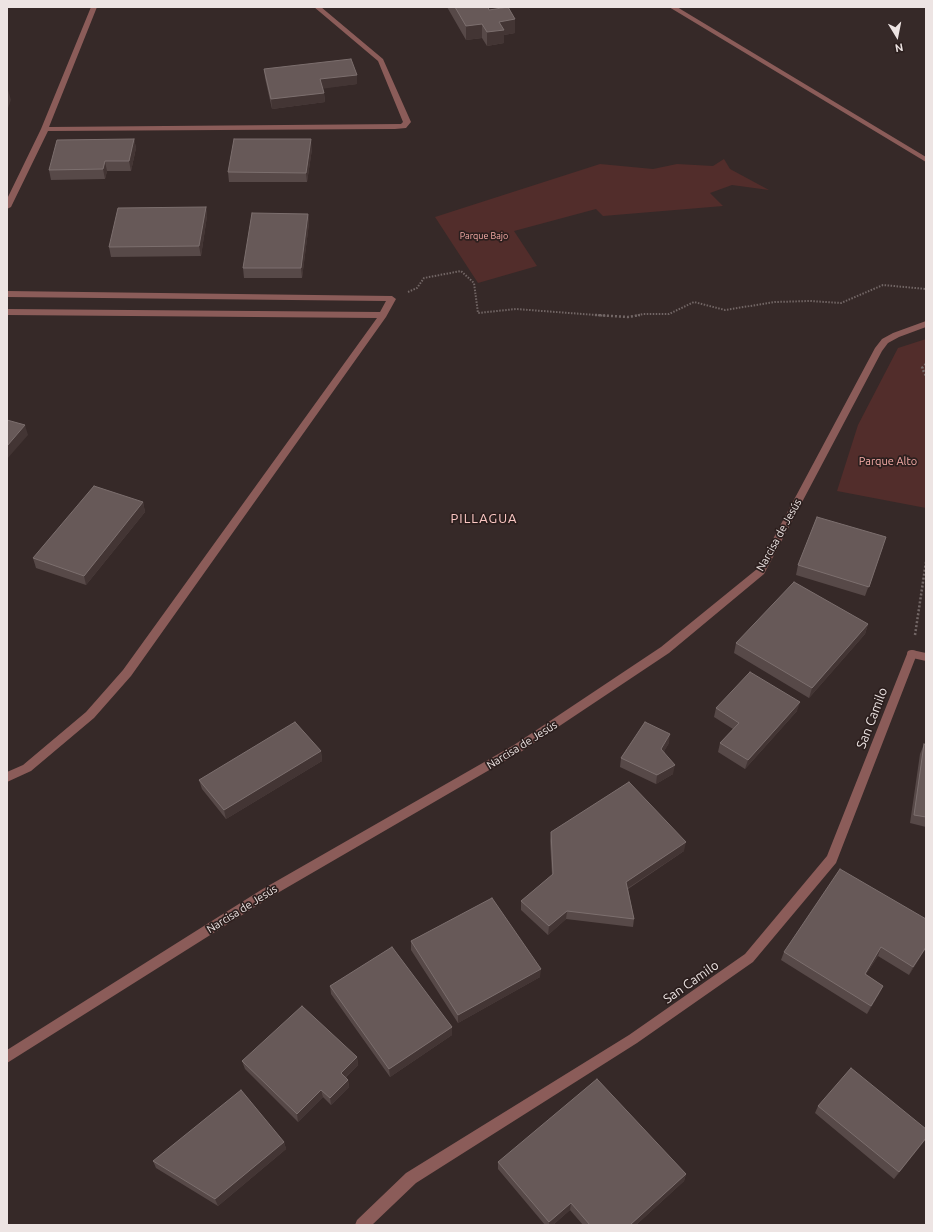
<!DOCTYPE html>
<meta charset="utf-8">
<style>
body{margin:0}
#map{position:relative;width:933px;height:1232px;overflow:hidden;background:#362928;font-family:Ubuntu,sans-serif}
canvas{display:block}
.frame{position:absolute;inset:0;border:8px solid #ede4e3;pointer-events:none}
.north{position:absolute;left:877px;top:16px;width:40px;height:40px;-webkit-text-stroke:3px #2c1f1e;paint-order:stroke;rotate:170deg;font-size:11px;font-weight:700;line-height:16px;text-align:center;color:#ede4e3}
.north::after{content:'';display:block;margin:auto;width:14px;height:18px;background:#ede4e3;clip-path:polygon(50% 0,100% 100%,50% 72%,0 100%)}
</style>
<div id="map">
<canvas width="933" height="1232"></canvas>
<div class="frame"></div>
<div class="north">N</div>
</div>
<script>
const g = document.querySelector('canvas').getContext('2d');
g.lineJoin = 'round';
function paint(path, color) { g.fillStyle = color; g.fill(path, 'evenodd'); }
const shape = rows => new Path2D(rows.map(r => 'M' + r).join(''));
function stroke(path, color, width, dash) { g.strokeStyle = color; g.lineWidth = width; g.lineCap = dash ? 'butt' : 'round'; g.setLineDash(dash || []); g.stroke(path); }
function label(font, color, halo, rows, align = 'center') {
  g.font = font + ' Ubuntu,sans-serif'; g.lineWidth = 3.5; g.setLineDash([]); g.textBaseline = 'middle'; g.strokeStyle = halo; g.fillStyle = color; for (const [text, x, y, turn = 0] of rows) {
    g.save(); g.translate(x, y); g.rotate((+turn || 0) * Math.PI / 180); g.textAlign = isNaN(turn) ? turn : align; if (halo) g.strokeText(text, 0, 0); g.fillText(text, 0, 0); g.restore();
  }
}
const green = shape([
 [724,159,730,169,769,190,732,185,710,193,723,206,603,216,596,209,514,231,537,266,478,283,435,217,600,164,653,169,677,164,713,166],
 [926,339,926,508,837,491,858,425,898,348]
]);
const pathFar1 = shape([
 [408,292,417,288,424,278,461,271,474,283,478,313,516,309,609,316],
 [635,316,643,314,669,314,694,302,725,310,775,302,810,301,841,303,883,285,926,289]
]);
const path = shape([
 [595,315,628,317,640,315],
 [926,364,922,368,926,376],
 [915,635,926,562]
]);
const service = shape([
 [912,650,926,653,926,661,908,657,907,654,908,651,912,650]
]);
const minor = shape([
 [91,7,97,7,49,127,401,124,403,122,378,61,314,7,321,7,383,59,411,122,406,128,395,129,48,131,11,207,7,209,7,199,41,129,91,7],
 [669,7,677,7,926,157,926,162,669,7],
 [7,291,392,296,396,299,386,317,131,676,94,718,31,771,7,782,7,772,23,765,86,712,123,670,377,318,7,315,7,309,380,312,386,301,7,297,7,291],
 [926,321,926,327,899,337,888,343,882,351,764,574,669,653,522,751,269,898,7,1063,7,1050,261,890,514,745,661,647,757,569,875,348,882,339,893,333,926,321],
 [912,650,916,651,917,654,836,863,753,962,637,1043,416,1183,372,1225,355,1225,357,1220,406,1173,629,1035,745,954,827,856,907,654,908,651,912,650]
]);
const wall = shape([
 [447,7,488,7,489,10,515,33,504,35,504,43,487,46,482,38,466,40],
 [264,69,357,84,323,88,324,93,325,102,272,109,265,78],
 [134,139,136,148,131,171,107,171,105,179,51,180,49,170],
 [312,149,307,182,229,182,228,172],
 [206,207,207,216,201,256,111,257,109,247],
 [308,214,309,223,302,278,244,278,243,268],
 [143,502,145,512,86,585,36,568,33,558],
 [883,547,865,596,796,575,798,565],
 [868,624,865,634,809,698,734,653,736,643],
 [716,708,797,711,745,769,718,752,720,743,733,729,714,717],
 [669,743,664,751,673,774,656,784,620,767,621,758],
 [924,744,926,745,926,827,910,823,920,754],
 [321,751,322,761,226,819,202,789,199,780],
 [551,832,684,851,628,889,634,919,633,927,566,919,548,935,521,910,521,901,552,875,550,841],
 [926,919,926,948,909,975,878,956,866,974,883,986,879,994,867,1014,781,960,784,952],
 [411,941,540,977,458,1023,411,950],
 [330,986,452,1027,452,1035,390,1077,331,994],
 [357,1057,358,1065,346,1077,348,1080,349,1087,331,1105,323,1097,298,1122,245,1069,242,1061],
 [818,1106,926,1139,894,1179,815,1113],
 [284,1142,286,1149,218,1206,156,1168,153,1161],
 [498,1162,686,1174,684,1181,636,1225,583,1225,570,1210,553,1225,545,1225,498,1169]
]);
const shadedWall = shape([
 [515,19,515,33,504,35,504,43,487,46,487,32,499,22],
 [482,24,482,38,466,40,466,26],
 [357,75,357,84,321,89,320,79],
 [8,90,11,100,7,111,7,94],
 [324,93,325,102,272,109,271,99],
 [134,139,136,148,131,171,129,161],
 [311,139,312,149,307,182,306,173],
 [105,161,107,171,105,179,103,169],
 [206,207,207,216,201,256,199,246],
 [308,214,309,223,302,278,301,268],
 [25,425,28,435,7,459,7,446],
 [143,502,145,512,86,585,84,576],
 [868,624,865,634,809,698,812,688],
 [800,702,797,711,745,769,748,760],
 [670,734,669,743,660,758,661,749],
 [321,751,322,761,226,819,224,810],
 [675,765,673,774,656,784,657,775],
 [686,842,684,851,625,890,626,882],
 [567,911,566,919,548,935,549,926],
 [881,947,878,956,861,982,865,974],
 [926,947,926,948,909,975,913,967],
 [541,969,540,977,458,1023,458,1015],
 [883,986,879,994,867,1014,871,1006],
 [452,1027,452,1035,390,1077,389,1069],
 [357,1057,358,1065,342,1080,341,1073],
 [348,1080,349,1087,331,1105,330,1098],
 [321,1090,323,1097,298,1122,297,1114],
 [926,1138,926,1139,894,1179,899,1172],
 [284,1142,286,1149,218,1206,215,1199],
 [686,1174,684,1181,636,1225,630,1225],
 [571,1203,570,1210,553,1225,549,1225,549,1222]
]);
const building = shape([
 [455,7,488,7,489,10,508,7,515,19,499,22,504,30,487,32,482,24,466,26,455,7],
 [351,59,357,75,320,79,324,93,271,99,264,69,351,59],
 [134,139,129,161,105,161,103,169,49,170,57,140,134,139],
 [234,139,311,139,306,173,228,172,234,139],
 [206,207,199,246,109,247,118,208,206,207],
 [252,213,308,214,301,268,243,268,252,213],
 [7,420,25,425,7,446,7,420],
 [94,486,143,502,84,576,33,558,94,486],
 [817,517,886,537,869,587,798,565,817,517],
 [794,582,868,624,812,688,736,643,794,582],
 [750,672,800,702,748,760,720,743,739,723,716,708,750,672],
 [295,722,321,751,224,810,199,780,295,722],
 [645,722,670,734,661,749,675,765,657,775,621,758,645,722],
 [924,744,926,745,926,817,914,815,924,744],
 [629,782,686,842,626,882,634,919,567,911,549,926,521,901,553,874,551,832,629,782],
 [840,869,926,919,926,947,913,967,881,947,865,974,883,986,871,1006,784,952,840,869],
 [492,898,541,969,458,1015,411,941,492,898],
 [392,947,452,1027,389,1069,330,986,392,947],
 [302,1006,357,1057,341,1073,348,1080,330,1098,321,1090,297,1114,242,1061,302,1006],
 [851,1068,926,1129,926,1138,899,1172,818,1106,851,1068],
 [597,1079,686,1174,630,1225,590,1225,571,1203,549,1222,498,1162,597,1079],
 [241,1090,284,1142,215,1199,153,1161,241,1090]
]);
const farParknames = [
 ["Parque Bajo",484,236]
];
const parkNames = [
 ["Parque Alto",888,461]
];
const streetNames = [
 ["Narcisa de Jesús",779,535,-61],
 ["Narcisa de Jesús",522,745,-32],
 ["Narcisa de Jesús",242,909,-32]
];
const quarterNames = [
 ["PILLAGUA",484,519]
];
const nearStreetnames = [
 ["San Camilo",872,718,-69],
 ["San Camilo",691,982,-35]
];
paint(green, '#522d2b');
stroke(pathFar1, '#726665', 2, [1.5, 1.5]);
stroke(path, '#726665', 2.5, [2, 2]);
paint(service, '#8b5c59');
paint(minor, '#8b5c59');
paint(wall, '#574948');
paint(shadedWall, '#433534');
paint(building, '#675958');
stroke(building, '#7c6f6e', 1);
label('9px', '#f7ada8', '#2c1f1e', farParknames);
label('11px', '#f7ada8', '#2c1f1e', parkNames);
label('11px', '#ede4e3', '#2c1f1e', streetNames);
g.letterSpacing = '1px';
label('13px', '#fcc8c4', '#2c1f1e', quarterNames);
g.letterSpacing = '0px';
label('13px', '#ede4e3', '#2c1f1e', nearStreetnames);
</script>
